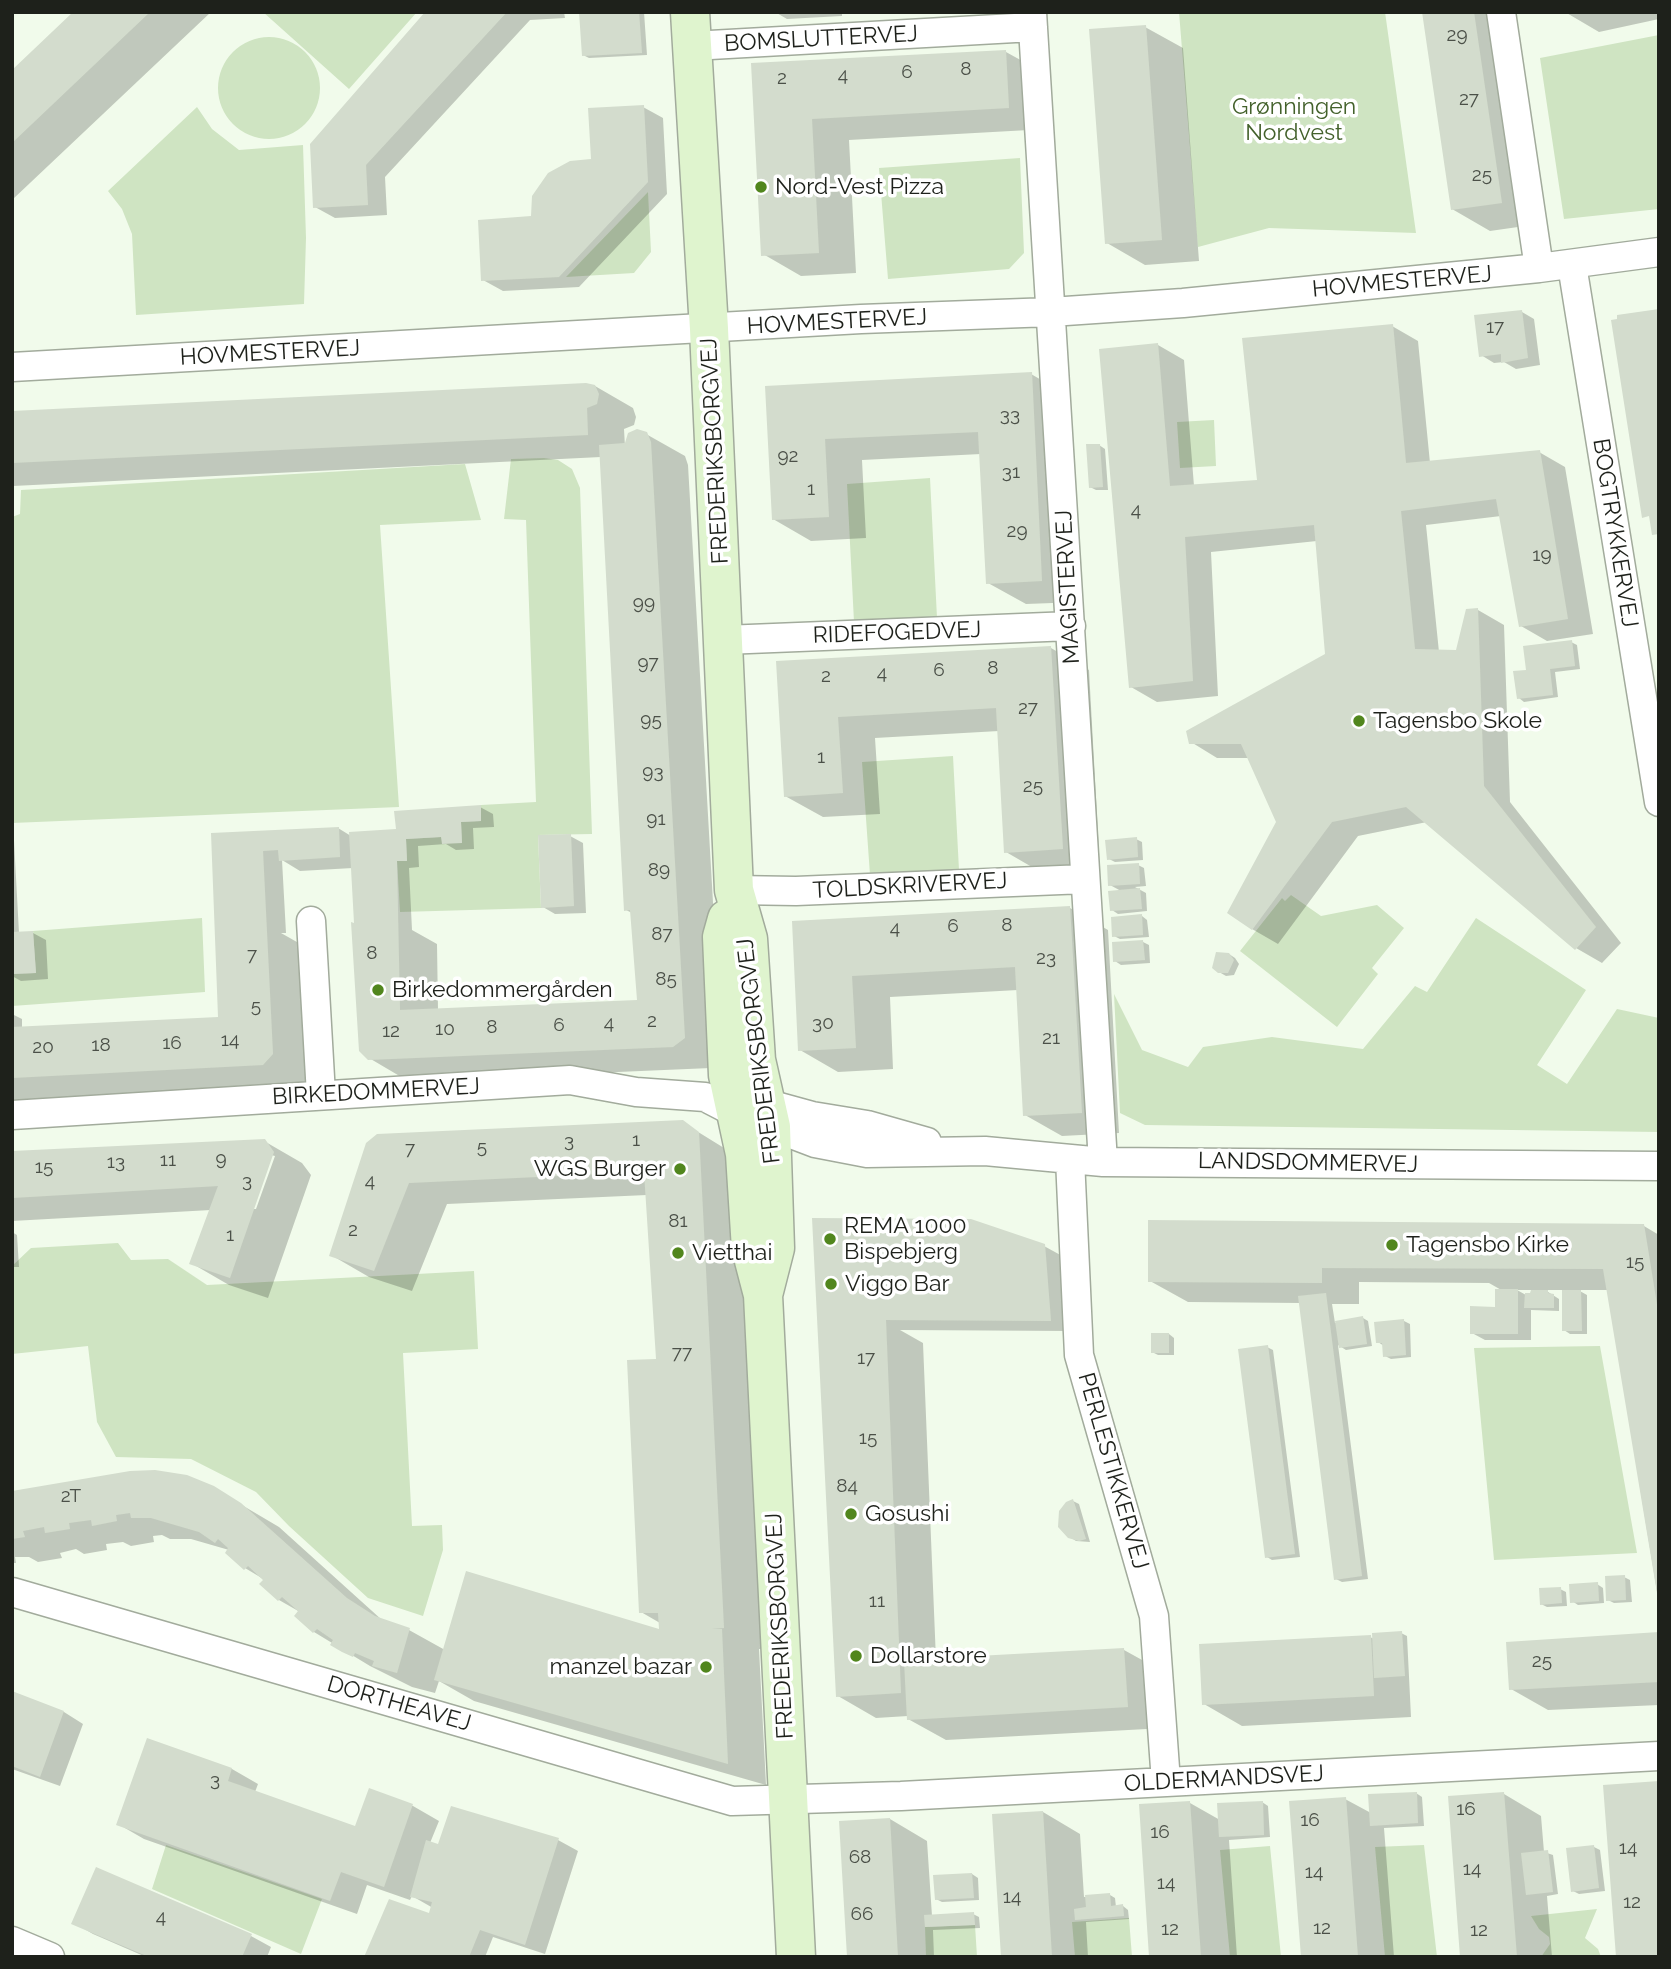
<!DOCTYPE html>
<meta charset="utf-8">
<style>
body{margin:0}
#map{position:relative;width:1671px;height:1969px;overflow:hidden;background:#f1fbeb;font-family:Raleway,sans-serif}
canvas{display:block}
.frame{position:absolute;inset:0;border:14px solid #1e211b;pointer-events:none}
</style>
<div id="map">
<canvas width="1671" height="1969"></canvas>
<div class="frame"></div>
</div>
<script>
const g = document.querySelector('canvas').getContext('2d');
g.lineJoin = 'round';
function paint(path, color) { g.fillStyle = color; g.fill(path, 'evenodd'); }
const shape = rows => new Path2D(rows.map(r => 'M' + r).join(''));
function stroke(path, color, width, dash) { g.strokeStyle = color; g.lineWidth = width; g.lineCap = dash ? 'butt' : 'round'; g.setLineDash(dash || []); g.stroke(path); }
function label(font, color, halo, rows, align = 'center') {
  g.font = font + ' Raleway,sans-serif'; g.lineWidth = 7; g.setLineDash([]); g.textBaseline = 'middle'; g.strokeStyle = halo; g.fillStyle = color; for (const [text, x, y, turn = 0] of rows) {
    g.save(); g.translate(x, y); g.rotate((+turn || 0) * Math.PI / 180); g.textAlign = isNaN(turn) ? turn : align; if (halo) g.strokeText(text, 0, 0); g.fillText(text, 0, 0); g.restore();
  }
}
const green = shape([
 [263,12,417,12,349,89],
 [1179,12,1385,12,1416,233,1269,228,1198,247],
 [1659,35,1659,209,1564,219,1540,58],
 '218 88a51 51 0 1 1 102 0a51 51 0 1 1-102 0Z',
 [197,107,212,129,239,150,303,145,306,238,304,304,136,315,132,234,122,209,108,191],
 [1020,158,1024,253,1009,269,888,279,879,168],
 [648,192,651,252,634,273,566,277],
 [1214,420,1216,466,1180,468,1177,422],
 [544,458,558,460,572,469,580,488,592,834,538,835,541,908,400,912,397,861,407,860,406,839,441,837,462,843,461,822,481,821,481,805,536,802,526,520,504,519,511,459],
 [465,464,481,520,380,525,399,807,12,823,12,517,20,514,21,490],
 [930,478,937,618,854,622,847,484],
 [953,756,959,870,870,875,862,762],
 [1291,895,1321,916,1377,905,1404,928,1372,968,1378,974,1337,1027,1240,951,1282,898,1285,901],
 [202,918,205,992,12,1006,12,974,36,973,33,931],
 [1476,918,1586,990,1537,1065,1567,1084,1617,1009,1659,1018,1659,1132,1145,1125,1120,1113,1114,994,1142,1050,1188,1067,1203,1047,1272,1037,1363,1049,1415,986,1427,992],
 [118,1243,131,1260,168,1259,207,1285,474,1271,478,1349,403,1353,412,1526,442,1525,443,1550,423,1616,368,1598,289,1526,256,1492,191,1459,116,1457,97,1422,88,1346,12,1354,12,1266,31,1248],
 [1600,1346,1637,1553,1494,1560,1474,1348],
 [166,1845,322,1899,301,1954,152,1889],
 [1424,1845,1437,1957,1385,1957,1375,1847],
 [1270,1846,1281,1957,1230,1957,1220,1850],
 [1597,1909,1585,1938,1598,1949,1601,1957,1541,1957,1550,1944,1549,1937,1539,1929,1531,1916],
 [1129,1918,1132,1957,1075,1957,1072,1922],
 [975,1925,977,1957,926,1957,925,1927]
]);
const shadow = shape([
 [75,12,211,12,12,200,12,72],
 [428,12,564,12,565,18,530,20,385,177,387,215,335,218,315,207],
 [581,12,644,12,647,55,589,58,583,55],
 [775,12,842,12,842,16,787,19],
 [1424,12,1508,12,1539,224,1490,231,1452,209],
 [1565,12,1659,12,1659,19,1599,32],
 [1145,27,1183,48,1199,261,1145,265,1107,243],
 [1006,52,1044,73,1047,129,849,140,856,273,801,276,763,254,753,65],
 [643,107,663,118,667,194,579,287,503,291,483,280,533,218,592,161],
 [1522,312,1534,319,1540,365,1516,369,1504,362,1494,363,1481,355],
 [1392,326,1418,341,1430,463,1539,452,1565,467,1593,634,1547,641,1521,626,1501,516,1426,525,1439,652,1458,652,1478,610,1504,625,1510,802,1621,943,1602,963,1576,948,1427,822,1358,836,1278,944,1252,929,1278,822,1249,758,1217,758,1191,742,1327,655,1317,541,1211,552,1218,696,1157,702,1131,687,1158,345,1184,360,1194,486,1259,482],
 [1031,374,1069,396,1080,602,1026,604,988,583,981,454,862,460,866,538,811,541,773,519,767,388],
 [595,386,633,408,636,417,634,425,624,429,625,447,646,434,685,456,688,465,722,1060,711,1068,408,1081,369,1058,355,924,353,868,300,871,282,860,286,933,281,933,304,946,310,1076,301,1086,12,1100,12,1014,22,1019,22,1028,220,1018,213,835,338,828,351,836,397,831,480,807,493,814,494,827,473,828,474,849,456,850,446,844,418,846,419,867,409,868,412,930,437,944,438,1010,639,1001,632,913,626,910,601,457,13,486,12,413],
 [1099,445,1105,449,1108,490,1096,490,1090,487],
 [1571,642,1577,645,1580,669,1555,672,1558,697,1524,702,1519,698,1528,671],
 [1051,648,1089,670,1100,870,1044,874,1006,852,999,731,875,738,880,814,823,817,785,796,778,663],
 [12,803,19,933,33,933,46,940,48,979,21,981,12,976],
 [570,836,583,843,586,913,555,914,543,907],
 [1136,839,1142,842,1143,860,1115,862,1109,859],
 [1138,865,1144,868,1146,886,1135,887,1146,893,1147,911,1118,914,1112,910,1121,891,1110,885],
 [1070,908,1108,930,1119,1133,1062,1136,1025,1115,1018,990,890,997,893,1069,838,1072,800,1050,793,923],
 [1142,916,1147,920,1149,937,1120,939,1114,936],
 [1143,942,1149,945,1150,963,1121,965,1115,961],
 [1229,954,1235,958,1239,964,1234,975,1226,976,1219,972],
 [682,1122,737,1156,761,1649,759,1649,766,1785,474,1701,439,1681,435,1693,412,1687,370,1666,314,1632,300,1612,279,1600,262,1584,265,1580,245,1568,229,1550,191,1539,170,1539,162,1535,153,1536,154,1542,131,1546,123,1542,106,1544,107,1550,84,1554,76,1549,60,1553,62,1558,38,1562,29,1557,15,1557,16,1563,12,1563,12,1493,213,1488,279,1527,382,1620,409,1630,445,1650,661,1632,660,1623,641,1612,658,1361,647,1195,447,1204,412,1291,369,1277,331,1255,368,1144],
 [264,1141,302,1163,311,1175,268,1298,229,1285,191,1263,211,1210,12,1221,12,1153],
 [271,1155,275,1156,256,1209,252,1209],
 [813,1220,1044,1246,1064,1257,1070,1331,900,1330,923,1343,936,1660,1124,1650,1162,1671,1165,1728,946,1740,908,1719,908,1716,876,1718,838,1696],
 [1644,1226,1659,1235,1659,1604,1608,1290,1578,1290,1587,1295,1587,1334,1570,1334,1564,1330,1564,1290,1545,1290,1559,1299,1559,1311,1531,1310,1531,1340,1485,1340,1472,1333,1497,1308,1503,1291,1489,1283,1359,1282,1359,1304,1332,1304,1335,1323,1363,1318,1368,1321,1372,1346,1346,1350,1338,1345,1368,1579,1342,1582,1336,1579,1300,1303,1188,1302,1150,1281],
 [1517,1290,1532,1290,1532,1295,1526,1295],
 [12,1232,17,1235,19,1267,12,1267],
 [1404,1321,1410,1324,1411,1357,1391,1359,1385,1356,1384,1346,1378,1342],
 [1169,1334,1174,1338,1174,1355,1158,1355,1152,1352],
 [1267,1347,1273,1350,1300,1557,1272,1560,1267,1557],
 [1073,1501,1079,1504,1090,1542,1076,1541,1070,1537],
 [1624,1577,1630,1580,1632,1602,1614,1603,1608,1600],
 [1597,1584,1603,1588,1604,1603,1578,1605,1572,1601],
 [1560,1589,1566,1592,1567,1606,1547,1607,1541,1604],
 [1401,1633,1407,1636,1411,1717,1242,1726,1204,1704,1370,1637,1374,1639],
 [1659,1634,1659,1705,1548,1710,1511,1689],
 [12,1693,64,1712,83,1724,60,1786,12,1769],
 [148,1740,232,1769,258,1784,255,1792,356,1828,370,1790,413,1806,439,1821,430,1843,439,1846,558,1840,578,1851,545,1954,493,1937,485,1957,366,1957,431,1915,433,1908,412,1896,410,1900,367,1885,357,1914,144,1839,118,1824],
 [1416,1793,1422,1797,1424,1826,1384,1828,1394,1957,1303,1957,1345,1799,1371,1813],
 [1504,1794,1541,1816,1544,1852,1553,1855,1558,1894,1547,1896,1552,1957,1462,1957],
 [1262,1802,1268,1806,1270,1837,1229,1840,1237,1957,1151,1957,1190,1803,1220,1820],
 [1043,1812,1080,1834,1084,1897,1110,1895,1115,1898,1116,1907,1123,1906,1128,1910,1129,1919,1086,1922,1088,1957,1003,1957],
 [890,1819,927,1841,932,1916,973,1914,979,1917,980,1928,933,1930,934,1957,849,1957],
 [1594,1847,1600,1850,1605,1891,1579,1894,1573,1891],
 [96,1869,251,1936,271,1947,267,1957,146,1957,93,1934,74,1923],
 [972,1874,978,1878,979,1900,942,1902,936,1899]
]);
const building = shape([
 [73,12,150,12,12,143,12,70],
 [425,12,507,12,366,165,368,205,313,208,310,144],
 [579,12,639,12,642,53,582,56],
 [1422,12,1474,12,1502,203,1451,210],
 [1146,25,1162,240,1105,244,1089,29],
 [1006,50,1009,108,812,119,819,253,761,256,751,63],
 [644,105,648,182,559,277,481,281,478,220,531,216,532,196,548,173,570,161,591,159,588,108],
 [1659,309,1659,534,1652,535,1649,516,1642,518,1611,320,1617,319,1617,315],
 [1522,310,1528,358,1501,363,1501,354,1479,357,1474,315],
 [1393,324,1406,463,1540,450,1568,619,1519,627,1496,499,1401,511,1415,649,1456,650,1466,609,1478,608,1484,786,1596,927,1575,950,1406,807,1332,822,1252,930,1227,913,1276,822,1241,744,1189,744,1186,731,1325,654,1314,525,1185,537,1193,681,1129,688,1099,349,1158,343,1170,486,1257,480,1242,338],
 [1032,372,1042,581,986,584,978,432,825,439,829,517,772,520,765,386],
 [586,383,595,385,599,394,597,404,587,408,588,435,12,463,12,411],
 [637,429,647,432,651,442,685,1038,673,1047,368,1060,359,1051,351,922,354,923,349,832,396,829,394,811,481,805,481,821,461,822,462,843,442,844,441,837,406,839,407,861,397,861,400,1010,637,1000,630,910,624,911,599,445,625,443,628,433],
 [1086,444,1100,444,1103,487,1089,488],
 [1572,640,1575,666,1550,669,1553,695,1517,699,1513,671,1526,670,1523,646],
 [1051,646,1063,849,1004,853,996,708,838,717,843,793,784,797,776,661],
 [339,827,340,857,279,861,278,850,263,851,273,1054,263,1065,12,1078,12,1027,218,1017,211,833],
 [571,834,574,906,541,908,538,835],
 [1137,837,1138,857,1107,860,1105,840],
 [1139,863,1140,884,1108,886,1107,865],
 [1140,888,1142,909,1110,911,1108,891],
 [1070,906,1082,1113,1023,1116,1015,967,852,976,856,1048,798,1051,792,921],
 [1142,914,1143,935,1112,937,1111,917],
 [33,931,36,973,12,974,12,932],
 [1143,940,1145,960,1113,962,1112,942],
 [1216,952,1229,953,1234,960,1228,973,1218,973,1212,968],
 [683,1120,699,1132,724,1628,711,1629,722,1629,728,1764,434,1680,466,1571,659,1629,658,1613,639,1613,627,1360,656,1359,644,1172,409,1183,374,1271,329,1256,366,1143,377,1134],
 [265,1139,274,1152,230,1278,189,1264,218,1186,12,1198,12,1151],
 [812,1218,971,1219,1045,1244,1051,1321,886,1320,901,1693,836,1697],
 [1148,1220,1644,1224,1659,1317,1659,1605,1603,1269,1322,1268,1322,1283,1148,1282],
 [1495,1289,1518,1289,1518,1334,1470,1334,1470,1306,1495,1307],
 [1531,1290,1548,1290,1548,1293,1554,1294,1554,1308,1524,1308,1525,1293,1530,1293],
 [1562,1290,1581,1290,1582,1331,1562,1331],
 [1326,1293,1362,1576,1334,1580,1298,1296],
 [1363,1316,1367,1344,1339,1348,1335,1321],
 [1404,1319,1406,1355,1383,1357,1382,1343,1376,1343,1374,1322],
 [1151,1333,1169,1333,1169,1353,1151,1353],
 [1268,1345,1295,1554,1265,1558,1238,1349],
 [155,1470,187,1475,214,1486,241,1503,347,1598,375,1616,410,1628,397,1673,372,1666,374,1661,355,1653,353,1657,342,1652,330,1645,333,1640,317,1629,313,1633,294,1616,298,1611,282,1597,278,1601,259,1584,263,1580,248,1566,244,1570,225,1553,228,1548,218,1539,215,1543,199,1532,151,1518,131,1518,130,1513,116,1515,117,1521,92,1526,91,1520,69,1523,70,1529,45,1533,44,1527,23,1531,25,1537,12,1539,12,1491,130,1471],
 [1073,1499,1086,1539,1079,1541,1068,1538,1058,1527,1059,1511,1066,1502],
 [1625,1575,1626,1600,1606,1601,1605,1576],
 [1598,1582,1599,1601,1570,1603,1569,1584],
 [1561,1587,1562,1603,1540,1605,1539,1588],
 [1402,1631,1405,1676,1374,1678,1372,1633],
 [1659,1632,1659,1682,1509,1690,1506,1642],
 [1371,1635,1374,1696,1202,1705,1199,1644],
 [1124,1648,1128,1707,907,1720,904,1660],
 [12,1691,64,1711,40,1777,12,1766],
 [147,1738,232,1768,228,1781,355,1826,369,1788,413,1804,384,1887,341,1872,330,1901,116,1825],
 [1659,1781,1659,1957,1616,1957,1603,1785],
 [1417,1792,1418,1823,1370,1826,1368,1794],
 [1504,1792,1517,1957,1460,1957,1448,1796],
 [1346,1797,1358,1957,1301,1957,1289,1801],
 [1190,1801,1201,1957,1149,1957,1139,1804],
 [1263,1801,1264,1835,1219,1837,1217,1803],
 [451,1806,559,1838,525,1945,480,1930,469,1957,364,1957,389,1899,429,1913,432,1902,410,1897,426,1840,438,1844],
 [1043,1811,1052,1957,1001,1957,992,1814],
 [890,1818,898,1957,847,1957,839,1821],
 [1594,1845,1599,1888,1571,1892,1566,1848],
 [1548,1850,1553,1892,1526,1895,1521,1853],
 [96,1867,252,1934,242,1957,149,1957,71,1924],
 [972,1873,974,1898,935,1900,933,1875],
 [1110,1893,1111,1906,1123,1904,1124,1916,1075,1920,1074,1909,1086,1907,1085,1895],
 [974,1912,975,1925,925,1927,924,1915]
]);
const street = shape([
 [1032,12,1103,1162],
 [1501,12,1539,268],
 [692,46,1033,27],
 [1572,265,1659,802],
 [12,367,861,319,1051,312,1183,303,1539,268,1659,252],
 [724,640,1071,626],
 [734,890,796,891,1085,879],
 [311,921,321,1095],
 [750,1099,812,1116,867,1125,927,1142],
 [12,1115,570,1080,636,1092,705,1097,736,1113,815,1143,867,1153,985,1151,1103,1162,1659,1166],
 [1070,1159,1079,1355,1154,1616,1166,1782],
 [12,1592,732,1801,901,1796,1659,1756],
 [12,1941,50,1957]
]);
const secondary = shape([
 [690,12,709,329,734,890,748,939,756,1060,771,1127,775,1248,763,1295],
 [727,919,722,937,728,1075,745,1154,751,1249,763,1295,796,1957]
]);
const markers = [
 [761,187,7,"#51861d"],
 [1359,721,7,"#51861d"],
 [378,990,7,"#51861d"],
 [680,1169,7,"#51861d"],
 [830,1239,7,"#51861d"],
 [1392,1245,7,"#51861d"],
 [678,1253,7,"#51861d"],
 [831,1284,7,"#51861d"],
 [851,1514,7,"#51861d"],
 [856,1656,7,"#51861d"],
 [706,1667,7,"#51861d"]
];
const numberNames = [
 ["29",1457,35],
 ["8",966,69],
 ["6",907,72],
 ["4",843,75],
 ["2",782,78],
 ["27",1469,99],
 ["25",1482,175],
 ["17",1495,327],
 ["33",1010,415],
 ["92",788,456],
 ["31",1011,472],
 ["1",811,489],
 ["4",1136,510],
 ["29",1017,531],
 ["19",1542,555],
 ["99",644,603],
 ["97",648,663],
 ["8",993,668],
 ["6",939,670],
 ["4",882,673],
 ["2",826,676],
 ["27",1028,708],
 ["95",651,720],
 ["1",821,757],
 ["93",653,772],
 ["25",1033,786],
 ["91",656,819],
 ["89",659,870],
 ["8",1007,925],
 ["6",953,926],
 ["4",895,928],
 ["87",662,934],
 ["8",372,953],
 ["7",252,955],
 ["23",1046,958],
 ["85",666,979],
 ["5",256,1006],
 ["2",652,1021],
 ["4",609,1023],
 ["30",823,1023],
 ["6",559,1025],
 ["8",492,1027],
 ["10",445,1029],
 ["12",391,1031],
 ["21",1051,1038],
 ["14",230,1040],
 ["16",172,1043],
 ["18",101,1045],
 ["20",43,1047],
 ["1",636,1140],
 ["3",569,1141],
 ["5",482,1147],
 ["7",410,1149],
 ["9",221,1159],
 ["11",168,1160],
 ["13",116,1162],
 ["15",44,1167],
 ["3",247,1181],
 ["4",370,1181],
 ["81",678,1221],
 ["2",353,1230],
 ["1",230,1235],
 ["15",1635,1262],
 ["77",682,1353],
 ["17",866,1358],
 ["15",868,1438],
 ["84",847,1486],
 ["2T",71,1496],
 ["11",877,1601],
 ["25",1542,1661],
 ["3",215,1780],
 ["16",1466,1809],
 ["16",1310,1820],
 ["16",1160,1832],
 ["14",1628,1848],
 ["68",860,1857],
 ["14",1472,1869],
 ["14",1314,1872],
 ["14",1166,1883],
 ["14",1012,1897],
 ["12",1632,1902],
 ["66",862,1914],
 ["4",161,1917],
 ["12",1322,1928],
 ["12",1170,1929],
 ["12",1479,1930]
];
const streetNames = [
 ["BOMSLUTTERVEJ",821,39,-3],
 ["HOVMESTERVEJ",1402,282,-5],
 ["HOVMESTERVEJ",837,322,-3],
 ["HOVMESTERVEJ",270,353,-3],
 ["FREDERIKSBORGVEJ",715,451,-93],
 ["BOGTRYKKERVEJ",1615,533,81],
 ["MAGISTERVEJ",1068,587,-93],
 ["RIDEFOGEDVEJ",897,633,-2],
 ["TOLDSKRIVERVEJ",910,886,-3],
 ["FREDERIKSBORGVEJ",759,1051,-97],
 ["BIRKEDOMMERVEJ",376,1092,-3],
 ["LANDSDOMMERVEJ",1308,1163,1],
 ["PERLESTIKKERVEJ",1113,1471,74],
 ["FREDERIKSBORGVEJ",780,1626,-93],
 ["DORTHEAVEJ",399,1704,16],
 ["OLDERMANDSVEJ",1224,1779,-3]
];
const parkNames = [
 ["Grønningen",1294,107],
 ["Nordvest",1294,133]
];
const poiNames = [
 ["Nord-Vest Pizza",775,187],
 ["Tagensbo Skole",1373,721],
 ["Birkedommergården",392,990],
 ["WGS Burger",666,1169,"right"],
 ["REMA 1000",844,1226],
 ["Bispebjerg",844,1252],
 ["Tagensbo Kirke",1406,1245],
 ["Vietthai",692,1253],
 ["Viggo Bar",845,1284],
 ["Gosushi",865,1514],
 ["Dollarstore",870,1656],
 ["manzel bazar",692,1667,"right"]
];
paint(green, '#cfe4c2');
paint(shadow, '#0003');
paint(building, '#d3dccd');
stroke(street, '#a2ab9c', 31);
stroke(secondary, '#a2ab9c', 41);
stroke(street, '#fff', 28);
stroke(secondary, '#dff4ce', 38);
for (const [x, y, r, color] of markers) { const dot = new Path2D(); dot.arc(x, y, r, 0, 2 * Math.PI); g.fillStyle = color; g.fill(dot); stroke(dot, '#fff', 2.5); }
label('19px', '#4b5048', null, numberNames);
label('23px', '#1e211b', '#fff', streetNames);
label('23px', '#43612b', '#fff', parkNames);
label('23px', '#1e211b', '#fff', poiNames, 'left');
</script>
